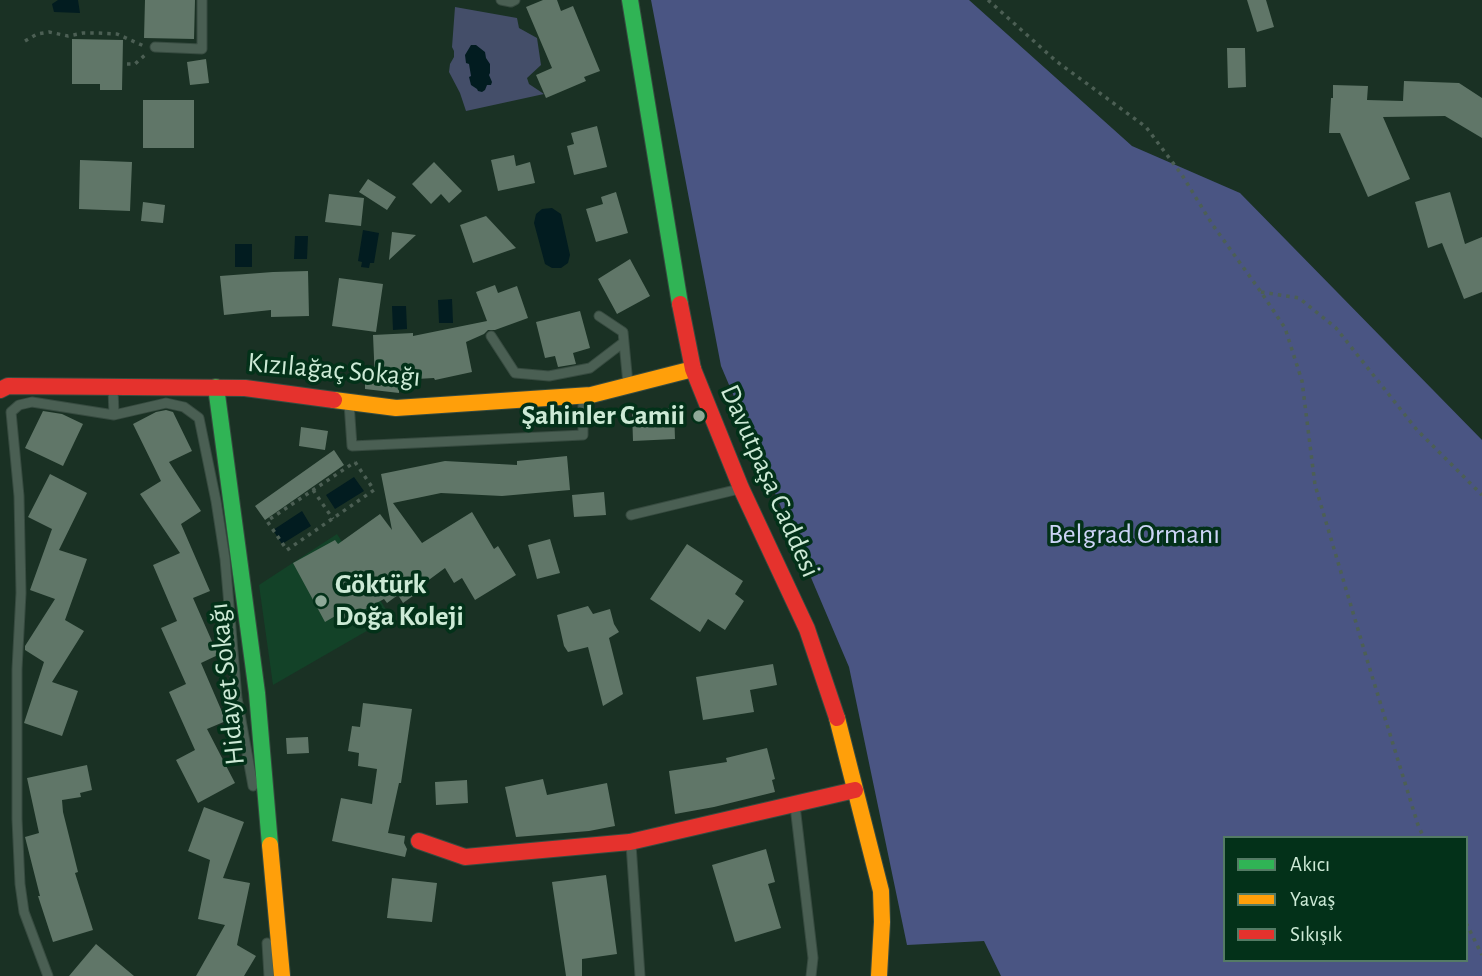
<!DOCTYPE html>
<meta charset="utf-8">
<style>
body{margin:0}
#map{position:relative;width:1482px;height:976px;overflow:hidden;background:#1a3124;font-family:"Alegreya Sans",sans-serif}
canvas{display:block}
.legend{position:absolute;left:1223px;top:836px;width:245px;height:126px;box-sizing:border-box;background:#033119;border:2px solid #547b65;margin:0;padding:9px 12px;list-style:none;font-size:21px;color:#cdead6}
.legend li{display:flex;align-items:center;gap:14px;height:35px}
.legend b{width:35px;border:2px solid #547b65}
</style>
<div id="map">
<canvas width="1482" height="976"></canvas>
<ul class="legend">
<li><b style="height:9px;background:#30b455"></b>Akıcı</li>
<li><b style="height:9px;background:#ff9f0a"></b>Yavaş</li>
<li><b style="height:9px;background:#e5322d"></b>Sıkışık</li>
</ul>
</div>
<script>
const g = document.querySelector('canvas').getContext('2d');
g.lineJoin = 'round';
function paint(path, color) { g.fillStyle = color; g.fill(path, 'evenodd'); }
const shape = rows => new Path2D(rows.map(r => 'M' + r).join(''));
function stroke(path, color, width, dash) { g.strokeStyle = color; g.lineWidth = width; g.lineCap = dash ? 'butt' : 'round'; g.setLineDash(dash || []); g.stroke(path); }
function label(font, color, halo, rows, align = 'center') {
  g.font = font + ' "Alegreya Sans",sans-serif'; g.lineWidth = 7; g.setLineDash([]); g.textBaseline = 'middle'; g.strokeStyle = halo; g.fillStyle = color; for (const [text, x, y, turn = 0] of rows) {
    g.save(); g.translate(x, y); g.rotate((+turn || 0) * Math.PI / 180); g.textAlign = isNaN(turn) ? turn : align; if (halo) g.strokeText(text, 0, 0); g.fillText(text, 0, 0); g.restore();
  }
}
const built = shape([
 [337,534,391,617,273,685,259,585]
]);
const green = shape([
 [455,7,517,18,519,28,537,38,541,65,527,78,529,84,544,94,466,111,460,93,449,72,450,64,454,57,454,51,452,47]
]);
const forest = shape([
 [651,0,969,0,1132,146,1240,193,1482,440,1482,976,1001,976,984,941,907,945,849,667,721,366],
 [1225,838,1466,838,1466,960,1225,960]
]);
const water = shape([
 [58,0,78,0,80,13,54,12,52,4],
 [471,45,476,45,485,52,486,58,490,64,490,73,489,75,492,82,491,85,487,85,485,90,482,92,478,91,477,89,471,85,469,77,471,76,469,64,466,63,465,55],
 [552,208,561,214,570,255,568,263,561,268,552,268,545,264,534,223,536,214,542,209],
 [363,230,379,233,374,263,370,263,369,268,361,267,362,262,358,261],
 [295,236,308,236,307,259,294,259],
 [235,244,252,244,252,267,235,267],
 [452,299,453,323,439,323,438,300],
 [392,306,406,306,407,329,393,330],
 [354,477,364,491,335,509,326,495],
 [302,511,311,526,282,544,273,530]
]);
const building = shape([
 [145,0,195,0,194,39,144,38],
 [543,0,557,0,561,11,573,6,600,71,584,77,586,81,546,98,536,75,552,68,526,7],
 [1247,0,1266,0,1274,27,1257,32],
 [72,39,123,40,122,90,100,90,100,84,72,84],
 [1227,48,1245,48,1246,87,1228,88],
 [206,59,209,83,190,85,187,62],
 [1404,81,1459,83,1482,98,1482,138,1445,116,1383,117,1410,179,1368,197,1340,133,1329,133,1331,98,1333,98,1333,85,1368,86,1367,100,1403,101],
 [143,100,194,100,194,148,143,148],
 [597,126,607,167,574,175,567,146,574,144,571,133],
 [514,155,516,166,530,162,535,183,498,191,491,160],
 [80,160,132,162,130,211,79,209],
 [434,162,462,191,449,203,441,194,431,204,412,184],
 [368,179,396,197,387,210,359,192],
 [616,192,628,233,596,242,586,209,603,204,601,197],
 [1450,192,1465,244,1482,237,1482,292,1464,299,1442,243,1428,248,1415,202],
 [329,194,364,198,361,226,325,222],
 [143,202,165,205,163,223,141,221],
 [486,216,516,248,473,263,460,225],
 [392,232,416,235,389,260],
 [630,259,650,296,617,314,598,279],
 [308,271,309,316,271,317,271,310,224,315,220,276,273,272],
 [339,278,383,284,376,332,332,326],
 [495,285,498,293,517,286,528,318,495,330,488,330,484,334,466,342,472,372,435,380,434,378,399,380,399,393,365,389,365,382,375,381,373,335,413,333,413,336,487,321,476,292],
 [580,311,590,348,573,353,576,364,558,367,555,356,545,358,536,322],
 [674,408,675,439,633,441,632,411],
 [166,410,173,412,192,451,169,462,201,511,181,524,210,591,193,598,218,655,201,663,226,721,207,729,235,783,198,803,176,760,195,750,169,692,186,684,161,628,177,621,153,565,180,553,140,494,161,481,133,424,156,412],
 [43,411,62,414,83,424,63,466,25,448],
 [301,427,328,431,325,450,299,446],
 [334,450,344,465,265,520,255,506],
 [567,456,570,490,502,496,441,493,393,503,422,543,472,512,494,549,498,546,516,575,475,600,462,578,454,583,445,568,418,588,420,591,403,603,398,595,387,603,384,599,341,622,337,615,325,622,293,563,335,540,338,544,380,514,392,530,381,474,445,461,517,465,517,461],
 [50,474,87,493,59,550,87,559,65,620,84,631,52,682,78,691,62,736,24,723,44,662,25,650,25,646,55,599,30,590,52,529,28,517],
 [604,492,606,515,574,517,572,495],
 [550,539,560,573,537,579,528,545],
 [687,544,743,581,735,594,744,601,725,630,708,619,700,632,650,599],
 [588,606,593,614,610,609,614,624,619,632,609,638,623,694,603,706,588,647,568,652,564,646,557,615],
 [773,664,777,685,750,690,754,712,703,720,696,677],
 [363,703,412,709,401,783,399,783,388,833,405,836,404,843,407,849,405,857,332,841,341,798,372,804,377,769,358,766,359,753,348,751,352,726,360,727],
 [308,737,309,753,287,754,286,738],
 [767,748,775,779,772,780,775,792,714,807,675,814,669,771,727,762,726,758],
 [87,765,92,790,80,793,81,797,62,800,63,812,78,872,75,873,93,930,53,942,38,896,40,896,25,837,39,833,27,778],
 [543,779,547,795,607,783,615,826,589,831,516,837,505,787],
 [467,780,468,803,436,805,435,782],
 [204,807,244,822,223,878,250,883,237,945,256,956,244,976,196,976,225,925,198,919,210,860,188,851],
 [766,849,775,882,768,884,781,928,735,942,712,865],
 [606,875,617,954,582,959,582,976,566,976,552,882],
 [392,878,437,883,432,922,387,918],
 [96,944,134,976,69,976]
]);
const path = shape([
 [988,0,1056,61,1146,127,1182,175,1212,224,1261,292,1285,328,1302,381,1315,485,1368,663,1418,825,1424,838],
 [25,41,37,34,49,32,68,36,83,33,98,33,117,34,144,46],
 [127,64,135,64,145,55],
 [1261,292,1299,298,1336,328,1417,430,1482,495],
 [355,462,374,490,287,550,267,521,355,462],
 [313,490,333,519],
 [1466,923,1482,955]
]);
const lane = shape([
 [501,0,511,2,515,0],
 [155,47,202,49,202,0],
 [599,316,623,332,628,384],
 [491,336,515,373,549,376,590,368,624,342],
 [113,389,114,415],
 [349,403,352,446,583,435,583,398],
 [631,515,739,489],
 [795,806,813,958,811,976],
 [631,844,640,976],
 [267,943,269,976],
 [48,976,24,912,20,884,17,819,17,669,21,593,19,496,11,412,19,405,32,402,114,415,166,403,184,407,199,418,216,501,225,559,237,698,253,786]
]);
const fast = shape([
 [630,0,680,304],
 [216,387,257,693,270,845]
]);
const slow = shape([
 [334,400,396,408,591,395,693,369],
 [837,718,881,891,882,922,879,976],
 [270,845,282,976]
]);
const jam = shape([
 [680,304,693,369,741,488,807,629,837,718],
 [0,390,8,386,245,388,334,400],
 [419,841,465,857,630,842,855,790]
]);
const markers = [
 [699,416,7,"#8ea998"],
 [321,601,7,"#8ea998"]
];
const streetNames = [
 ["Kızılağaç Sokağı",334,370,5],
 ["Davutpaşa Caddesi",770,481,66],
 ["Hidayet Sokağı",227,684,-96]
];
const poiNames = [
 ["Şahinler Camii",685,416],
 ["Göktürk",335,585,"left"],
 ["Doğa Koleji",335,617,"left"]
];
const parkNames = [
 ["Belgrad Ormanı",1134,535]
];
paint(built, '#134228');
paint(green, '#444e69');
paint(forest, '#4a5583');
paint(water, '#021c20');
paint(building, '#607668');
stroke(lane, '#374b40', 11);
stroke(fast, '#374b40', 18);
stroke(slow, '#374b40', 18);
stroke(jam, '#374b40', 18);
stroke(path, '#4c5f54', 3.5, [3.5, 5]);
stroke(lane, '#4a5f53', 9);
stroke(fast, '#30b455', 16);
stroke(slow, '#ff9f0a', 16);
stroke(jam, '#e5322d', 16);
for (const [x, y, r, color] of markers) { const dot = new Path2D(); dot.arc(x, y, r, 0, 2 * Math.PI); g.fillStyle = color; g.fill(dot); stroke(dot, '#033119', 2.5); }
label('28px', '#cdead6', '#033119', streetNames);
label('bold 28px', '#cdead6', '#033119', poiNames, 'right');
label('28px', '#ccd4f6', '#033119', parkNames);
</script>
